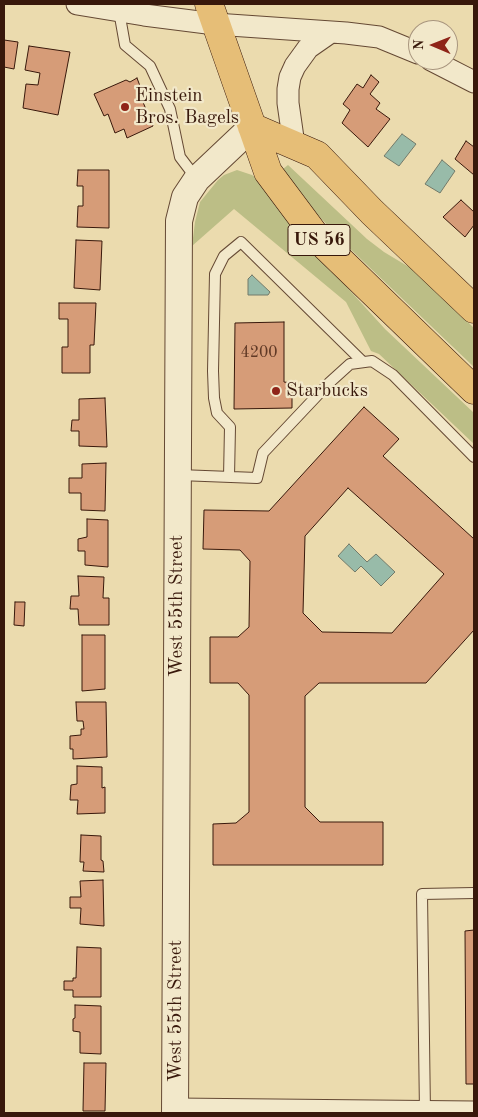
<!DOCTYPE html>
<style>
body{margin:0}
#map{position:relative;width:478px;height:1117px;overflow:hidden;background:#ebdbae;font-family:"Old Standard TT",serif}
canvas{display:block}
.frame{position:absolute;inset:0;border:5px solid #38180b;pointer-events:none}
.north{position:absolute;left:408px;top:20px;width:50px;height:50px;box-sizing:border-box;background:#f2e8ca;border:1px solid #a8957e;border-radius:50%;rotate:271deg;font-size:14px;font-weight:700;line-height:20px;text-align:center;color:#38180b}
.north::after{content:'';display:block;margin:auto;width:18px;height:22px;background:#8f2418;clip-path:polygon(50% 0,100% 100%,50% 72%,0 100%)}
</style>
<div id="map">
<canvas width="478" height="1117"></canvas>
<div class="frame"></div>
<div class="north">N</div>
</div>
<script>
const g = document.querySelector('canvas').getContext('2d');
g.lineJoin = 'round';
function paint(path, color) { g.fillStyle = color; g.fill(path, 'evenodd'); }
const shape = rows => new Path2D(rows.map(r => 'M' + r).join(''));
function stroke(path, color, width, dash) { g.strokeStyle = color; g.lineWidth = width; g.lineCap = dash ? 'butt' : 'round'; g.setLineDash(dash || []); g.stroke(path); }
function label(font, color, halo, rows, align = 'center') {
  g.font = font + ' "Old Standard TT",serif'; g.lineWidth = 4.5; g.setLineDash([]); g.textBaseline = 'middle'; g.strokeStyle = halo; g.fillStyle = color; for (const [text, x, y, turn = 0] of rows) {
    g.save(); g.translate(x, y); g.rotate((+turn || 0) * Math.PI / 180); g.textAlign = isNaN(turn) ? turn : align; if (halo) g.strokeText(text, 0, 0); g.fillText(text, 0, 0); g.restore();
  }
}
const green = shape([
 [288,165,367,239,384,252,414,270,474,328,474,367,344,243,316,213,283,169],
 [237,170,252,175,258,179,323,261,385,329,474,413,474,444,379,354,371,351,346,302,234,209,192,246,195,222,200,202,218,180,224,175]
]);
const water = shape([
 [402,134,416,144,399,166,384,156,402,134],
 [442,160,455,171,440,193,425,184,442,160],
 [252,275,270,292,268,295,248,295,248,279,252,275],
 [349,544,367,562,376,554,395,572,381,586,361,566,355,572,338,556,349,544]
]);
const building = shape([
 [4,40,18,42,14,69,4,67,4,40],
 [29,46,70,52,58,115,23,108,26,84,38,85,40,73,25,70,29,46],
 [371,75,379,82,370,94,380,103,376,109,390,119,368,147,342,123,350,110,343,104,357,84,363,88,371,75],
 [137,78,143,94,140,95,153,126,127,138,124,129,115,133,108,114,104,116,94,94,126,80,130,82,137,78],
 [466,141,474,147,474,175,455,159,466,141],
 [78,170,109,170,109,228,77,227,78,206,83,206,83,186,77,186,78,170],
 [461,200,474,212,474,225,465,237,443,217,461,200],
 [76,240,102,241,100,290,74,288,76,240],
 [59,303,96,303,94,345,90,345,90,373,62,373,62,347,68,347,68,319,59,319,59,303],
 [284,322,284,382,292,383,292,408,234,409,235,323,284,322],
 [105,398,107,447,79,446,79,431,71,431,72,420,79,420,79,399,105,398],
 [364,407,399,439,383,456,474,539,474,630,426,683,319,683,305,696,305,807,320,822,383,822,383,865,213,865,213,824,236,823,249,812,249,695,238,683,210,683,210,637,238,637,249,627,250,561,240,550,203,549,204,510,269,511,364,407],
 [348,488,444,574,392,633,322,632,303,613,305,536,348,488],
 [106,463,105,511,81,510,81,493,69,493,69,478,82,478,82,464,106,463],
 [87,519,108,520,108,567,85,565,85,551,78,551,78,539,87,537,87,519],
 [78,576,104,577,103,598,109,598,109,625,79,625,78,609,70,609,71,596,79,596,78,576],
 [15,602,25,602,24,626,14,625,15,602],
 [82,635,105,635,105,689,82,691,82,635],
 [76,702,106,702,107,757,73,759,73,749,70,749,70,736,81,735,81,729,84,729,83,721,77,721,76,702],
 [77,766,102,767,102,788,105,787,105,813,77,814,78,800,70,800,71,785,77,784,77,766],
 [81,835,101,836,101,860,103,861,104,872,83,871,84,862,80,862,81,835],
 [103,880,104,926,80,924,81,908,70,908,70,897,81,897,80,881,103,880],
 [474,930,474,1084,466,1084,465,931,474,930],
 [77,947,101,948,101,997,73,997,73,990,64,990,64,981,73,981,73,978,76,978,77,947],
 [75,1005,101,1006,101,1054,80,1053,80,1032,73,1031,73,1019,75,1018,75,1005],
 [84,1063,106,1063,105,1111,83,1111,84,1063]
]);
const service = shape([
 [119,11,125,45,150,66,170,109,180,157,196,178],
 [179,475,257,478,263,453,329,383,350,364,372,361,393,375,474,457],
 [229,477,230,427,217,413,214,398,213,371,215,274,224,256,241,242,363,362],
 [425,1113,422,894,474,893]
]);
const minor = shape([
 [77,4,144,15,215,24,346,33,379,37,418,53],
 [431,60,474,82],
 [294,145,288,103,288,89,290,77,295,66,308,48,331,32],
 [175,1109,474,1112]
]);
const tertiary = shape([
 [175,1113,179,221,185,197,197,179,252,127]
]);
const trunk = shape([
 [209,4,268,172,318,239,474,390],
 [252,127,317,155,372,212,474,309]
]);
const markers = [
 [125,107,5,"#8f2418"],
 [276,391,5,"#8f2418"]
];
const numberNames = [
 ["4200",259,353]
];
const shields = [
 [319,240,62]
];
const shieldNames = [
 ["US 56",319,240]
];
const poiNames = [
 ["Einstein",135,96],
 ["Bros. Bagels",135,118],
 ["Starbucks",286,391]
];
const streetNames = [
 ["West 55th Street",177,606,-90],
 ["West 55th Street",176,1011,-90]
];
paint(green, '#bcbe86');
paint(water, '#98bba9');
stroke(water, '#727a6a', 1);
paint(building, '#d69c78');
stroke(building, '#38180b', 1);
stroke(service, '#654934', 12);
stroke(minor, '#654934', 23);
stroke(tertiary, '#654934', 28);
stroke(trunk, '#38180b', 29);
stroke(service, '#f2e8ca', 10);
stroke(minor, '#f2e8ca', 21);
stroke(tertiary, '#f2e8ca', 26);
stroke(trunk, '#e6be77', 28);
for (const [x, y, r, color] of markers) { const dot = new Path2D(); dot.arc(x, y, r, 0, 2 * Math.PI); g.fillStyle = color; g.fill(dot); stroke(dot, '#f2e8ca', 2); }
label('16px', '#603926', null, numberNames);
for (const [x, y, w] of shields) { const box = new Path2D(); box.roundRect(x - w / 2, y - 15.5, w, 31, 4); g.fillStyle = '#f2e8ca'; g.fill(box); stroke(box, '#38180b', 1); }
label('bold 18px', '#38180b', null, shieldNames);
label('19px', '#38180b', '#f2e8ca', poiNames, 'left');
label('19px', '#38180b', '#f2e8ca', streetNames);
</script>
